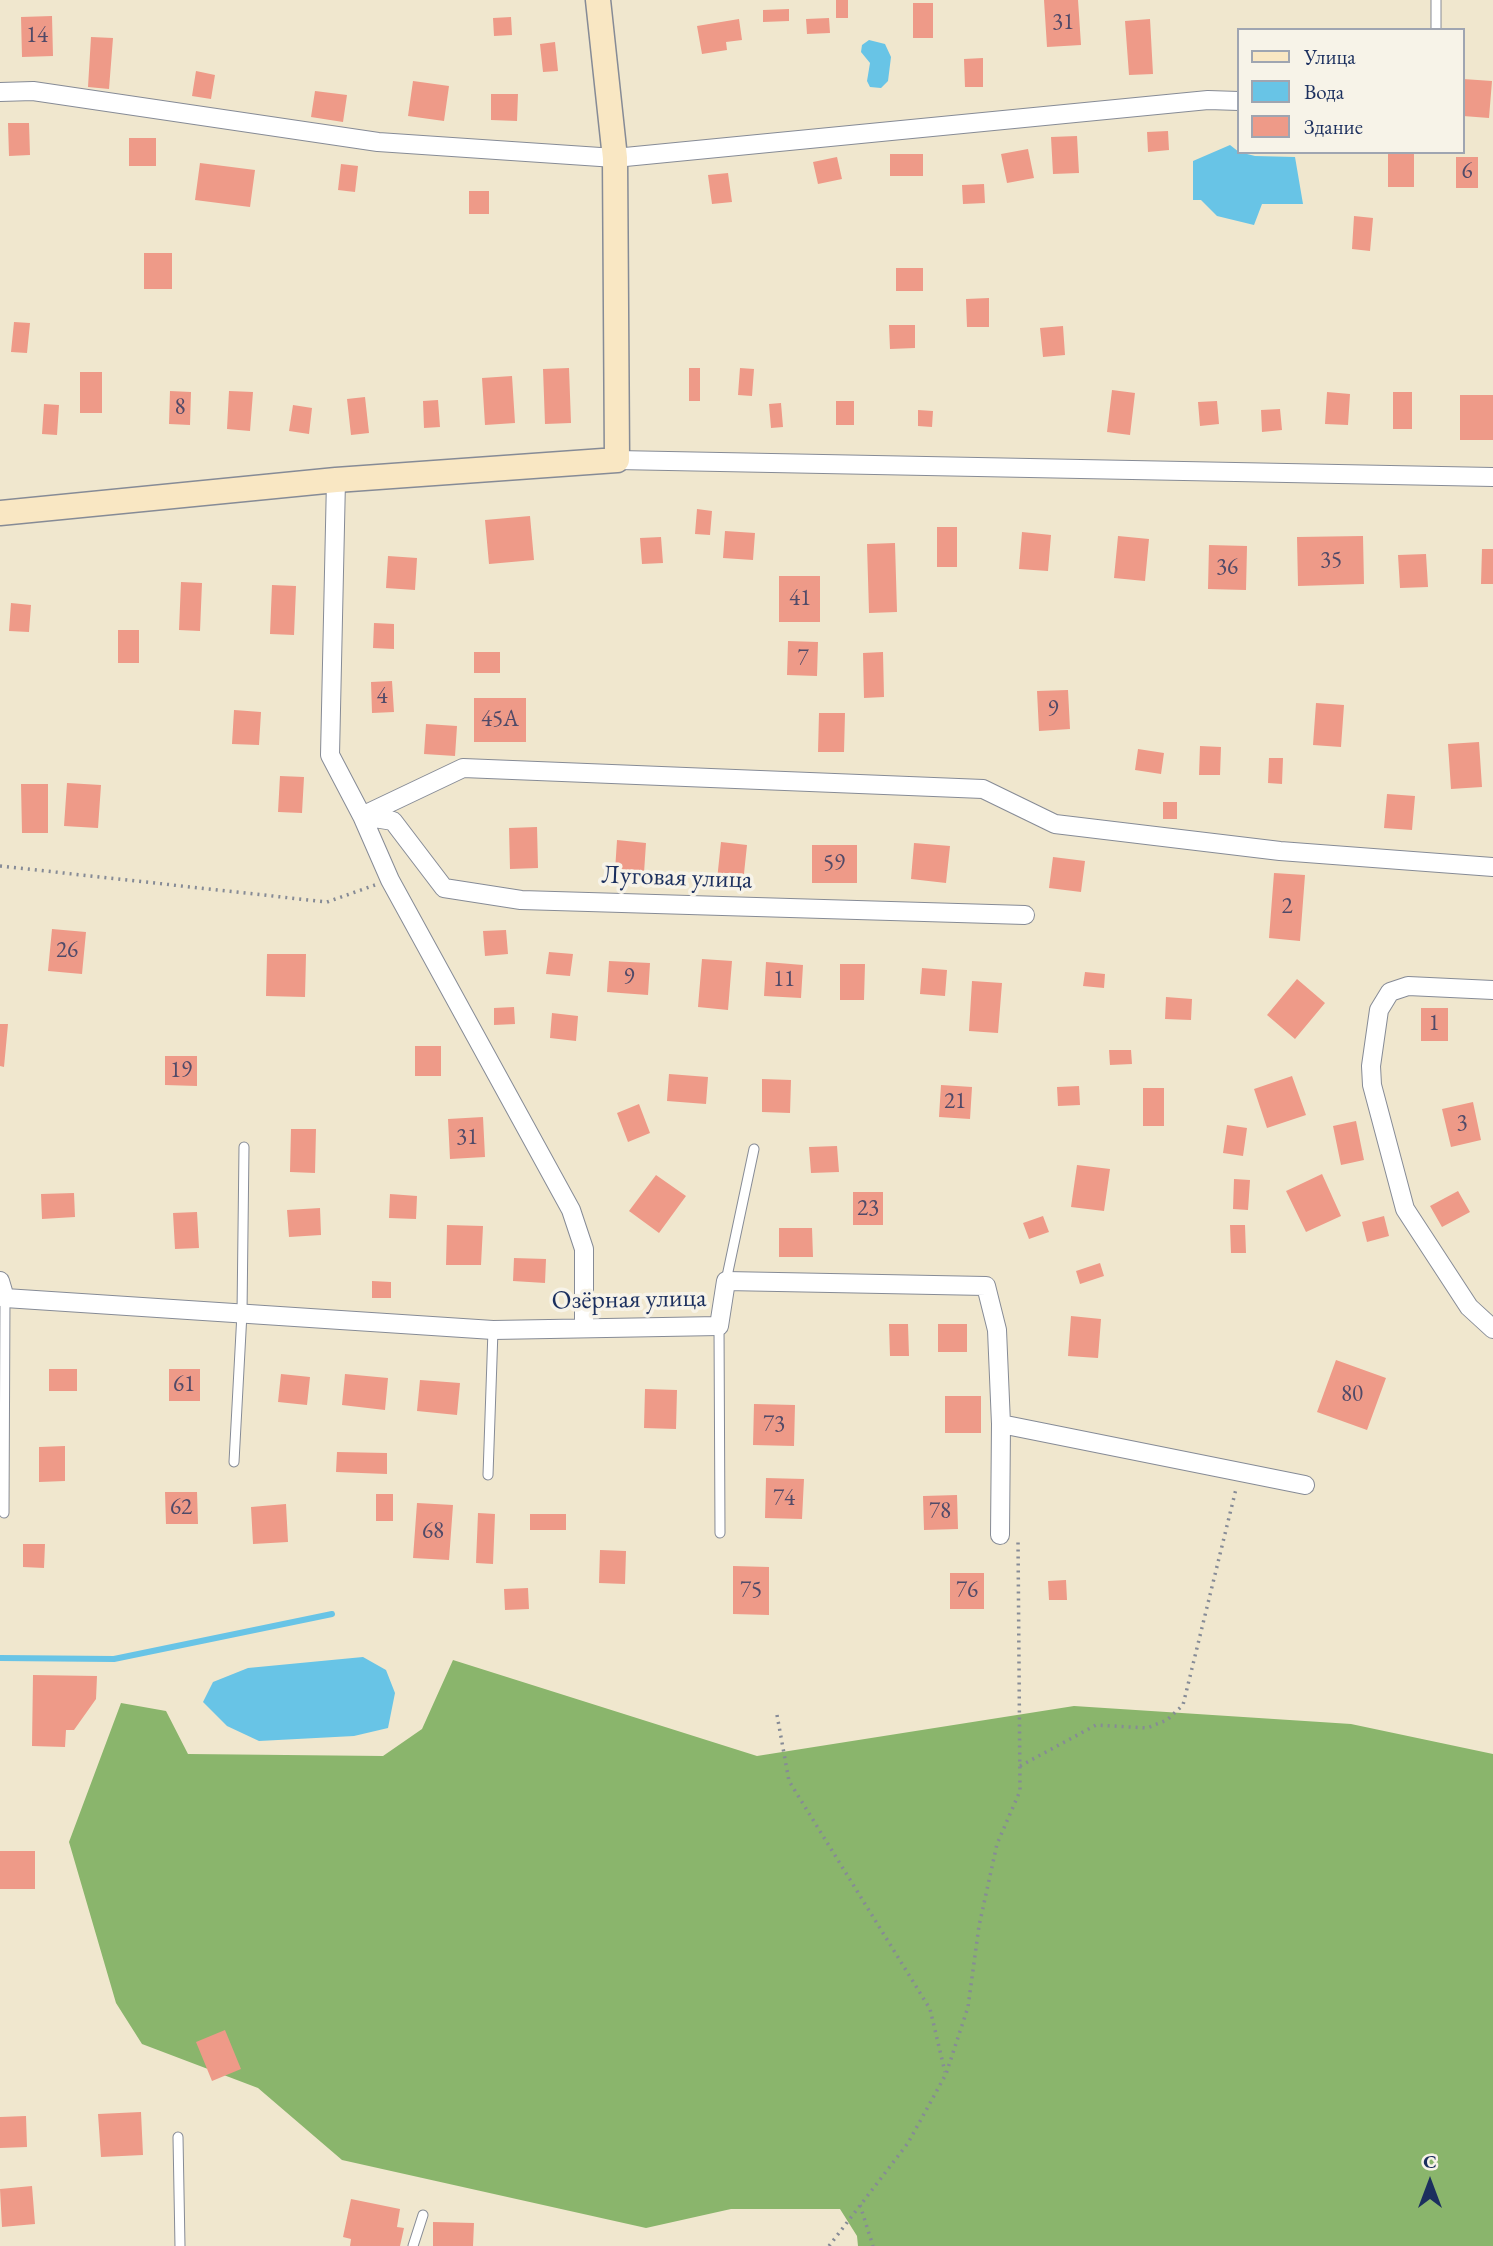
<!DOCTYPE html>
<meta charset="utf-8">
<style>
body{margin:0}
#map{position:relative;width:1493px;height:2246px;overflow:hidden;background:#f0e7ce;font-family:"EB Garamond",serif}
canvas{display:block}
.legend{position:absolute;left:1237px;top:28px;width:228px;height:126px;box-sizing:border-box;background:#f7f3e8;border:2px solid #9fa5b1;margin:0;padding:9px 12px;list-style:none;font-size:21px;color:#1b2f5e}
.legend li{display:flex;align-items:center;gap:14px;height:35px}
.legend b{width:35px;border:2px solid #9fa5b1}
.north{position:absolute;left:1395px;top:2148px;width:70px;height:70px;-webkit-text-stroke:5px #f7f3e8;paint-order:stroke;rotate:0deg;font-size:19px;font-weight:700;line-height:28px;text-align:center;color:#1b2f5e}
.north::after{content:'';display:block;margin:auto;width:24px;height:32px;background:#1b2f5e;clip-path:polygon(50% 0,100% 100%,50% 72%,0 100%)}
</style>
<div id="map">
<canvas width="1493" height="2246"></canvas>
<ul class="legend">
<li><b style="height:9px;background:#f9e7c3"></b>Улица</li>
<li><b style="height:19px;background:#68c4e6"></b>Вода</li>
<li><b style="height:19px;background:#ee9a88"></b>Здание</li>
</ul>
<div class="north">С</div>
</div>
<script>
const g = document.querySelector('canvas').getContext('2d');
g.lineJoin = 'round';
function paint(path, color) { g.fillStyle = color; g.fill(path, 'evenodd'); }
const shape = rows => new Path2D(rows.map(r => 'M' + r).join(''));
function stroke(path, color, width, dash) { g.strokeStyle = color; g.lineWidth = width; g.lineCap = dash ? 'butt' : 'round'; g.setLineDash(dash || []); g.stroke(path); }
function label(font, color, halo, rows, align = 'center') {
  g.font = font + ' "EB Garamond",serif'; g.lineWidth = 7; g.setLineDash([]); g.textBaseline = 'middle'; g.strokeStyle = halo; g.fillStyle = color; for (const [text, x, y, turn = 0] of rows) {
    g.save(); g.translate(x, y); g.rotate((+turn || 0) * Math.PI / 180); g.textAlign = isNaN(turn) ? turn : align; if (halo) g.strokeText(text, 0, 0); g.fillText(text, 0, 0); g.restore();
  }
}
const forest = shape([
 [453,1660,757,1756,1074,1706,1351,1724,1493,1754,1493,2246,858,2246,857,2236,840,2209,731,2209,646,2228,342,2160,258,2088,142,2044,116,2003,69,1842,121,1703,166,1711,188,1754,383,1756,422,1729]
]);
const water = shape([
 [869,40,885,44,891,57,888,81,881,88,870,87,867,81,870,63,861,52,862,45],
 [1230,145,1239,152,1255,156,1295,157,1303,204,1262,204,1254,225,1217,216,1201,200,1193,200,1193,161],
 [363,1657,386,1670,395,1693,388,1728,354,1736,259,1741,227,1726,203,1702,213,1682,248,1668]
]);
const stream = shape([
 [0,1658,114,1659,332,1614]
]);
const building = shape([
 [836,0,848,0,848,18,836,18],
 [1044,0,1078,0,1081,45,1047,47],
 [913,3,933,3,933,38,913,38],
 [789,9,789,21,763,22,763,10],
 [52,16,53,56,22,57,21,17],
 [511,17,512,35,494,36,493,18],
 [829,18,830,33,807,34,806,19],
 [739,19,742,40,726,42,727,50,702,54,697,26],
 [1150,19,1153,74,1129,75,1125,21],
 [91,37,113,38,109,89,88,87],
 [555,42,558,71,543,72,540,44],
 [983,58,983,87,965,87,964,59],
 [196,71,215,75,211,99,192,96],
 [1463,79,1492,81,1489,118,1463,116],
 [413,81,449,86,444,121,408,116],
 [315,91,347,95,343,122,311,117],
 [491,94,518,94,517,121,491,120],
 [8,123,29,123,30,155,9,156],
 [1168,131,1169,150,1148,152,1147,132],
 [1077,136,1079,173,1053,174,1051,137],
 [129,138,156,138,156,166,129,166],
 [1028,149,1034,178,1007,183,1001,154],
 [1388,152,1414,152,1414,187,1388,187],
 [890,154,923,154,923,176,890,176],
 [837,157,842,179,818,184,813,162],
 [1456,157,1478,157,1478,188,1456,188],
 [200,163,255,170,250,207,195,200],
 [341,164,358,166,355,192,338,190],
 [728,173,732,202,712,204,708,175],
 [984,184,985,203,963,204,962,185],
 [469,191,489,191,489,214,469,214],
 [1354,216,1373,218,1370,251,1352,249],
 [144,253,172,253,172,289,144,289],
 [896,268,923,268,923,291,896,291],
 [989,298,989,327,967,327,966,299],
 [14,322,30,323,27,353,11,352],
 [889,325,915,325,915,348,890,349],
 [1063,326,1065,355,1043,357,1040,328],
 [569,368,571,423,545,424,543,369],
 [689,368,700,368,700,401,689,401],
 [740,368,754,369,752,396,738,395],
 [80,372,102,372,102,413,80,413],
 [512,376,515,423,485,425,482,378],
 [1112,390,1135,393,1130,435,1107,432],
 [170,391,191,392,190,425,169,424],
 [229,391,253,392,250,431,227,429],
 [1327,392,1350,394,1348,425,1325,424],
 [1393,392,1412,392,1412,429,1393,429],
 [1460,395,1493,395,1493,440,1460,440],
 [365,397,369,433,351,435,347,399],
 [438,400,440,427,424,428,423,401],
 [836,401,854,401,854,425,836,425],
 [1217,401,1219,424,1200,426,1198,402],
 [781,403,783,427,771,428,769,404],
 [44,404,59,405,57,435,42,434],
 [293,405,312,408,309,434,289,431],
 [1280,409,1282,430,1262,432,1261,410],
 [918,410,933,411,932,427,918,426],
 [697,509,712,511,710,535,695,534],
 [530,516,534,560,489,564,485,520],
 [937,527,957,527,957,567,937,567],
 [725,531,755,533,753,560,723,558],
 [1022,532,1051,535,1048,571,1019,569],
 [1118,536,1149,539,1145,581,1114,578],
 [1363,536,1364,584,1298,586,1297,537],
 [661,537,663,563,642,564,640,538],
 [895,543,897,612,869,613,867,544],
 [1209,545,1247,546,1246,590,1208,589],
 [1482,549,1493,549,1493,584,1481,584],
 [1426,554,1428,587,1400,588,1398,555],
 [388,556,417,558,415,590,386,588],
 [779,576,820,576,820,622,779,622],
 [181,582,202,583,200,631,179,630],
 [272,585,296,586,294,635,270,634],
 [11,603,31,605,29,632,9,631],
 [374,623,394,624,394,649,373,648],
 [118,630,139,630,139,663,118,663],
 [788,641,818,642,817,676,787,675],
 [474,652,500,652,500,673,474,673],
 [883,652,884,697,864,698,863,653],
 [392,681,394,712,372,713,371,682],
 [1068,690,1070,729,1039,731,1037,691],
 [474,698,526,698,526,742,474,742],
 [1316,703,1344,705,1341,747,1313,745],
 [234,710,261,712,259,745,232,744],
 [819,713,845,713,844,752,818,752],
 [426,724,457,726,455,756,424,754],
 [1479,742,1482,787,1451,789,1448,744],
 [1200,746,1221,747,1220,775,1199,775],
 [1138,749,1164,753,1161,774,1135,770],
 [1269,758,1283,758,1282,784,1268,783],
 [280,776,304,777,302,813,278,812],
 [67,783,101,785,98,828,64,826],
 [21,784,48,784,48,833,22,833],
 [1387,794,1415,796,1412,830,1384,828],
 [1163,802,1177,802,1177,819,1163,819],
 [537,827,538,868,510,869,509,828],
 [617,840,646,843,644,873,615,871],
 [721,842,747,845,743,883,717,880],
 [914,843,950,846,946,883,911,879],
 [812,845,857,845,857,883,812,883],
 [1053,857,1085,861,1081,892,1049,888],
 [1274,873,1305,875,1300,941,1269,938],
 [52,929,86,932,82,974,48,971],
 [506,930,508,954,485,956,483,931],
 [549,952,573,954,570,976,546,974],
 [267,954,306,954,305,997,266,996],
 [702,959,732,961,728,1010,698,1007],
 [609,961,650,963,648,995,607,992],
 [766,962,803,965,801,998,764,996],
 [840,964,865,964,864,1000,840,1000],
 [922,968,947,970,945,996,920,994],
 [1085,972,1105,974,1104,988,1083,986],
 [1297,979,1325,1003,1295,1039,1267,1015],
 [972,981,1002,983,998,1033,969,1031],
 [1166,997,1192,999,1191,1020,1165,1019],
 [514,1007,515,1024,494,1025,494,1008],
 [1421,1008,1448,1008,1448,1041,1421,1041],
 [552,1013,578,1016,576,1041,550,1038],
 [0,1024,8,1024,4,1067,0,1066],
 [415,1046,441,1046,441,1076,415,1076],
 [1109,1050,1131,1050,1132,1064,1110,1065],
 [165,1056,197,1056,197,1086,165,1085],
 [669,1074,708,1077,706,1104,667,1101],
 [1292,1076,1306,1115,1267,1128,1254,1089],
 [762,1079,791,1080,790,1113,762,1112],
 [941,1085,972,1087,970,1119,939,1117],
 [1079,1086,1080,1105,1058,1106,1057,1087],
 [1143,1088,1164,1088,1164,1126,1143,1126],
 [1473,1102,1481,1140,1451,1147,1442,1109],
 [639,1104,650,1133,628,1142,617,1113],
 [483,1117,485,1157,450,1159,448,1119],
 [1356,1121,1364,1160,1341,1165,1333,1126],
 [1227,1125,1247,1128,1243,1156,1223,1153],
 [291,1129,316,1129,315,1173,290,1172],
 [837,1146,839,1172,811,1173,809,1147],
 [1077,1165,1110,1169,1104,1211,1071,1207],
 [1322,1174,1341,1216,1306,1232,1286,1191],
 [656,1175,686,1196,659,1233,629,1211],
 [1234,1179,1250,1180,1248,1210,1233,1209],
 [1458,1191,1470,1212,1442,1227,1430,1206],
 [853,1192,883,1192,883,1225,853,1225],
 [74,1193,75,1217,42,1219,41,1194],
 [390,1194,417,1196,416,1219,389,1218],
 [320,1208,321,1235,289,1237,287,1210],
 [197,1212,199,1248,175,1249,173,1213],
 [1043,1216,1049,1232,1029,1239,1023,1223],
 [1384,1216,1389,1236,1367,1242,1362,1222],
 [447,1225,483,1226,481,1265,446,1265],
 [1230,1225,1245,1225,1246,1253,1231,1253],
 [779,1228,812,1228,813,1257,779,1257],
 [514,1258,546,1259,545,1283,513,1281],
 [1100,1263,1104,1276,1080,1284,1076,1271],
 [372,1281,391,1282,391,1298,372,1298],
 [1071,1316,1101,1319,1098,1358,1068,1356],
 [889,1324,908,1324,909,1356,890,1356],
 [938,1324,967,1324,967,1352,938,1352],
 [1336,1360,1386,1378,1367,1430,1317,1412],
 [49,1369,77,1369,77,1391,49,1391],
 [169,1369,200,1369,200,1401,169,1401],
 [281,1374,310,1377,307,1405,278,1402],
 [345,1374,388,1378,385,1410,342,1405],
 [420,1380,460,1383,457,1415,417,1411],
 [645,1389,677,1390,676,1429,644,1428],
 [945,1396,981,1396,981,1433,945,1433],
 [754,1404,795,1405,794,1446,753,1445],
 [65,1446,65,1481,39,1482,39,1447],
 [337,1452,387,1453,387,1474,336,1472],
 [766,1478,804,1479,802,1519,765,1518],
 [165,1492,197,1492,198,1524,166,1524],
 [376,1494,393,1494,393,1521,376,1521],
 [957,1495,958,1529,924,1530,923,1496],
 [417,1503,453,1505,449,1560,413,1558],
 [286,1504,288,1542,253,1544,251,1507],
 [478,1513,495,1514,493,1564,476,1563],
 [530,1514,566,1514,566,1530,530,1530],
 [23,1544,45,1544,44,1568,23,1567],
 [600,1550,626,1551,625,1584,599,1583],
 [733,1566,769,1567,769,1615,733,1614],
 [950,1573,984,1573,984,1609,950,1609],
 [1066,1580,1067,1600,1049,1600,1048,1581],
 [528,1588,529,1609,505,1610,504,1589],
 [33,1675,97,1676,96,1699,74,1730,66,1730,65,1747,32,1746],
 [0,1851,35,1851,35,1889,0,1889],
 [225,2030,241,2069,212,2081,196,2042],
 [141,2112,143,2155,101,2157,98,2114],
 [26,2116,27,2147,0,2148,0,2117],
 [32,2186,35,2224,2,2227,0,2189],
 [351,2199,400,2209,397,2227,404,2228,400,2246,350,2246,351,2239,343,2237],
 [433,2222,474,2223,473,2246,433,2246]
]);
const path = shape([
 [0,866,327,902,375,885],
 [777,1715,789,1781,930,2009,945,2072],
 [1020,1766,1096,1725,1147,1728,1167,1720,1183,1705,1236,1489],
 [860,2205,873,2246],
 [829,2246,908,2143,946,2074,968,2007,979,1926,997,1844,1020,1791,1018,1539]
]);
const lane = shape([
 [1436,0,1436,30],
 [726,1281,754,1149],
 [719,1326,720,1533],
 [234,1462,242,1313,244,1147],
 [488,1475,493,1330],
 [4,1513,5,1298],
 [178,2137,180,2246],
 [413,2246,423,2215]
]);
const street = shape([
 [0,92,33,91,378,142,615,158,1208,100,1239,101],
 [617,460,1493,477],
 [336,480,330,755,362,816,393,821,444,888,521,900,1025,915],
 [1493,990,1408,986,1390,992,1379,1010,1371,1066,1372,1085,1405,1209,1469,1307,1493,1329],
 [0,1281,5,1298,493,1330,719,1326,726,1281,986,1286,997,1330,1001,1424,1000,1535],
 [584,1328,584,1249,571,1210,390,880,362,816,463,768,983,789,1055,824,1280,851,1493,867],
 [1001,1424,1305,1485]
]);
const secondary = shape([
 [0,513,336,480,617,460,615,158,598,0]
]);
const numberNames = [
 ["31",1063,23],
 ["14",37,36],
 ["6",1467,172],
 ["8",180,408],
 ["35",1331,561],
 ["36",1227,568],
 ["41",800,599],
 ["7",803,659],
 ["4",382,697],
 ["9",1053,710],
 ["45А",500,720],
 ["59",834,864],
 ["2",1287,907],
 ["26",67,951],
 ["9",629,978],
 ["11",784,980],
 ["1",1434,1024],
 ["19",181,1071],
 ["21",955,1102],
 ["3",1462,1124],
 ["31",467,1138],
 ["23",868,1209],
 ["61",184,1385],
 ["80",1352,1395],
 ["73",774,1425],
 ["74",784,1499],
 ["62",181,1508],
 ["78",940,1512],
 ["68",433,1532],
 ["75",751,1591],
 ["76",967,1591]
];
const streetNames = [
 ["Луговая улица",677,878,2],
 ["Озёрная улица",629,1300,-1]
];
paint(forest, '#8ab56c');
paint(water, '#68c4e6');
stroke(stream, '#68c4e6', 6);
paint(building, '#ee9a88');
stroke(lane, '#868b96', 11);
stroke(street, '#868b96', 20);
stroke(secondary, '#868b96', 27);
stroke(path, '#868b96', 3.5, [2, 5]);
stroke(lane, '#fff', 9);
stroke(street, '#fff', 18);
stroke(secondary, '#f9e7c3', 24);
label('23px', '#504a68', null, numberNames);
label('26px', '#1b2f5e', '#f7f3e8', streetNames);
</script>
